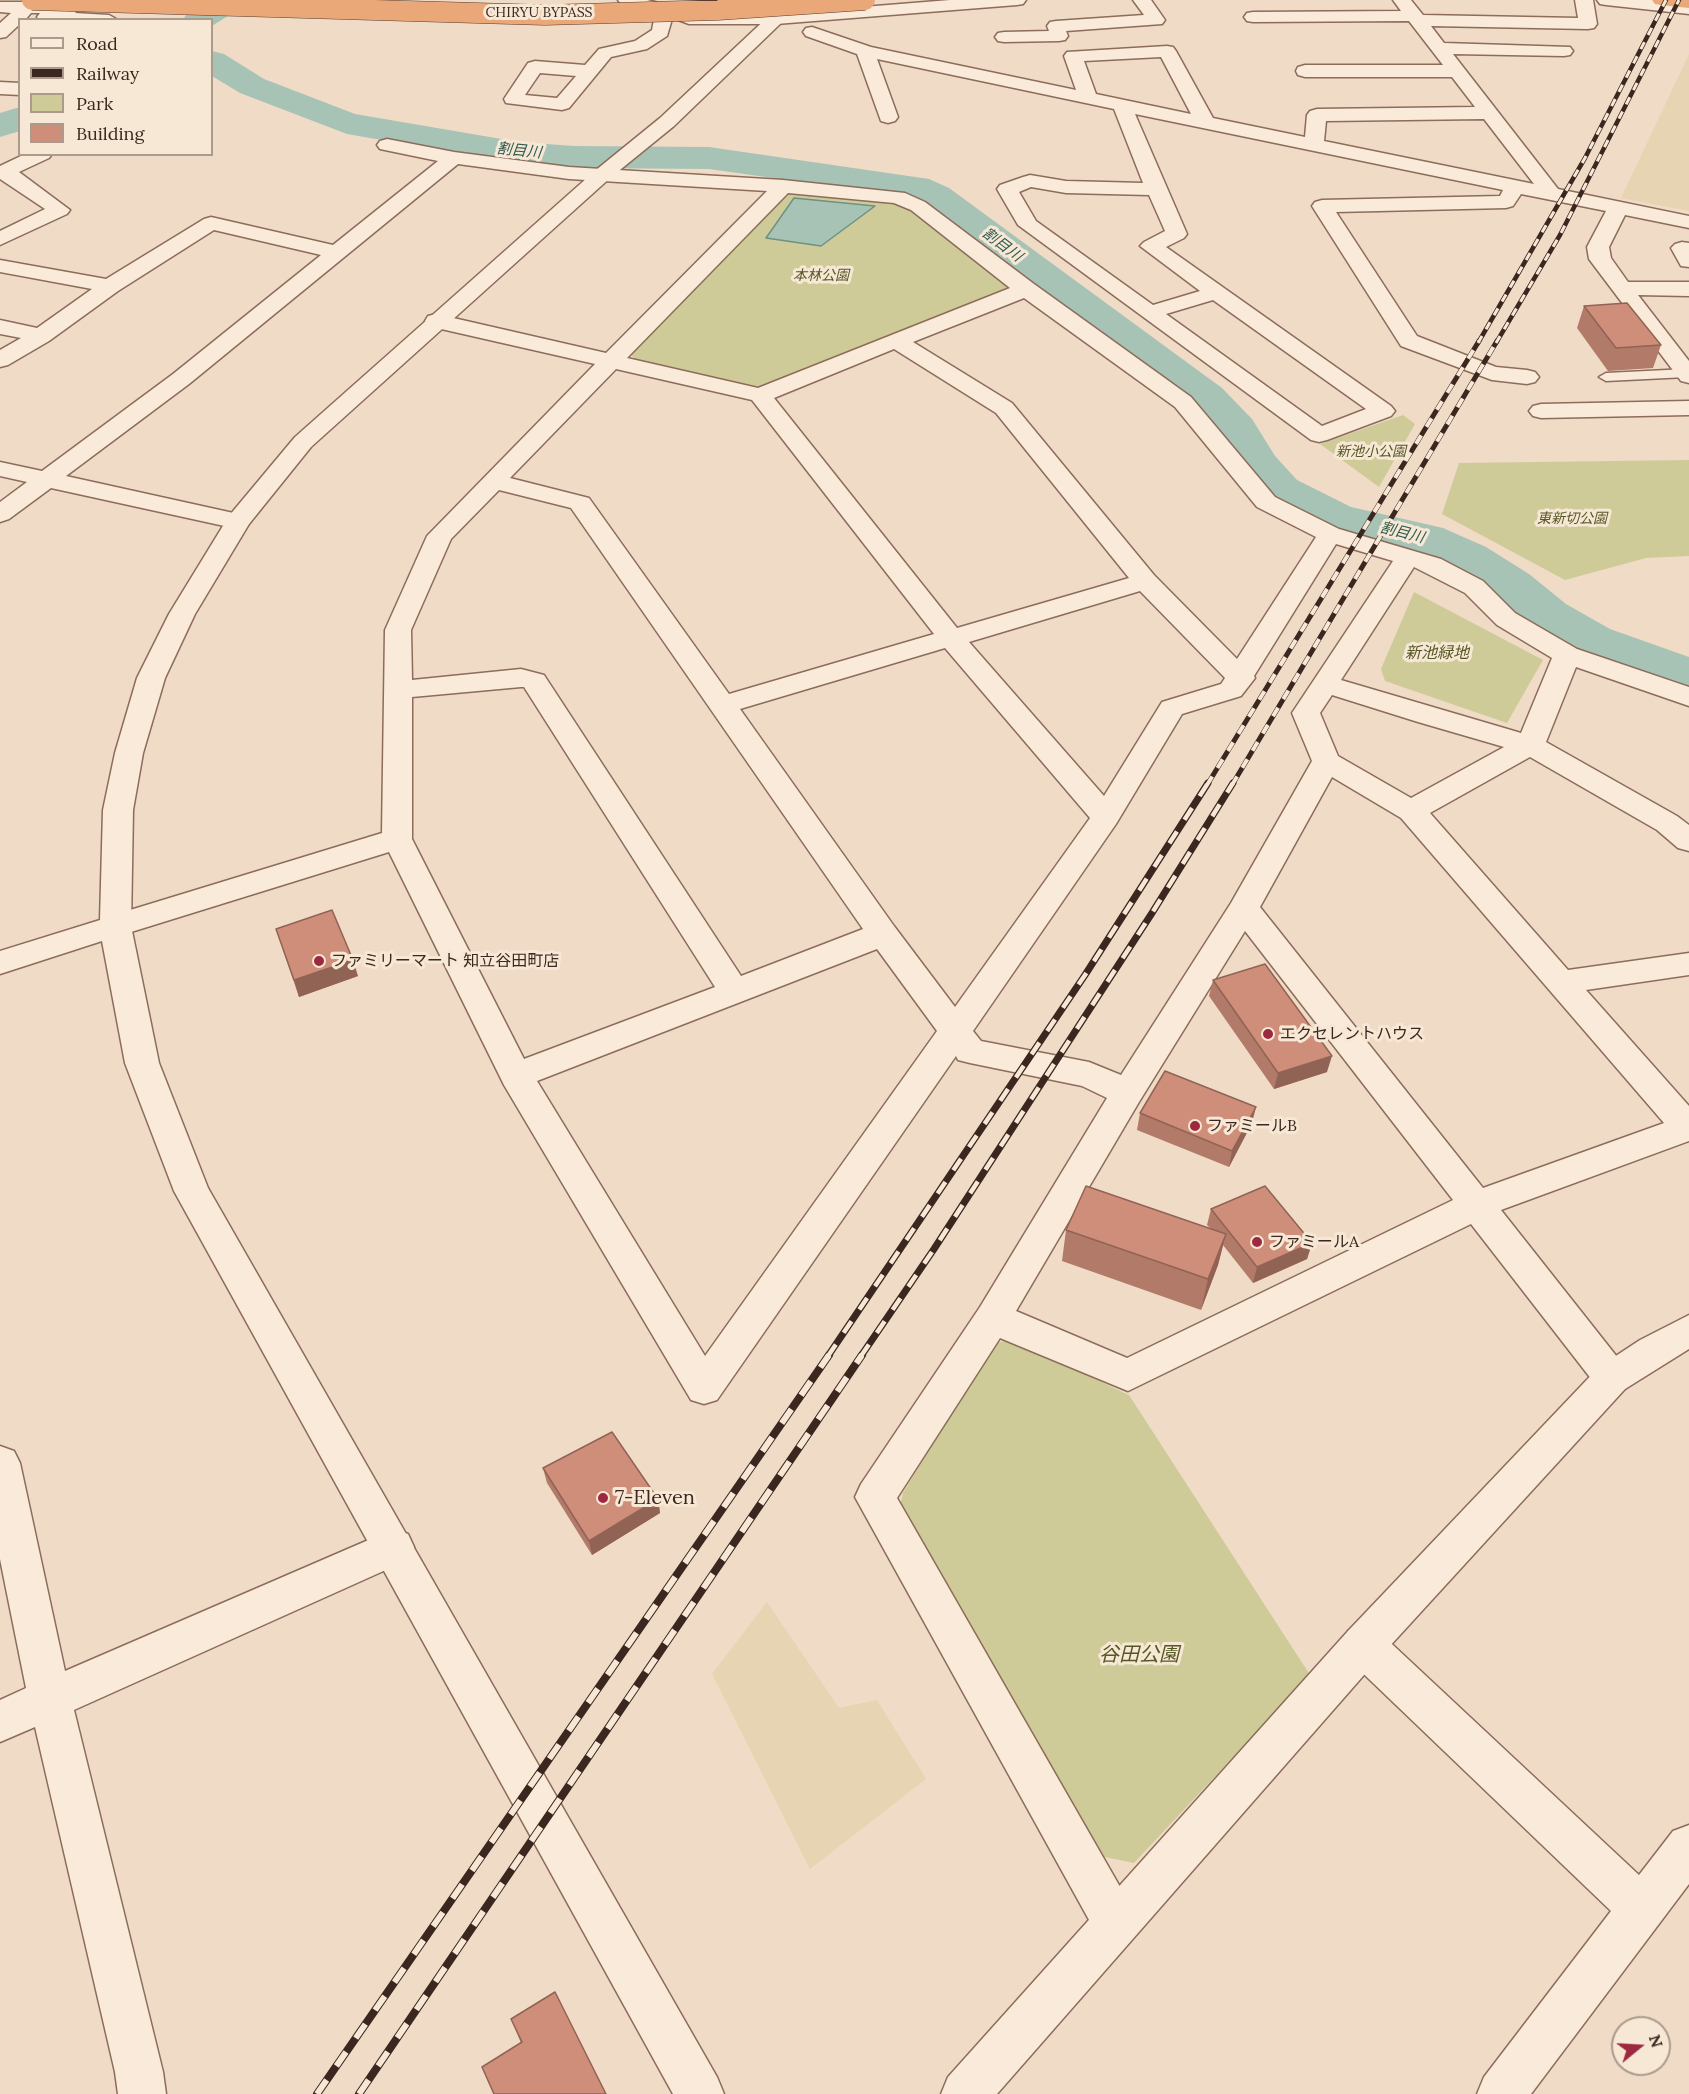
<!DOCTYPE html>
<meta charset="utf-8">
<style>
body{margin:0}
#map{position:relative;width:1689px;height:2094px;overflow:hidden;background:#f0dbc6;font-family:Lora,serif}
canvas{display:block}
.legend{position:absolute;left:18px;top:18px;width:195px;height:138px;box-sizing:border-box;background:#f7e7d5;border:2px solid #ac9a8c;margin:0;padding:8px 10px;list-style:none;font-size:18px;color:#3b271f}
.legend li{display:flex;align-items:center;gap:12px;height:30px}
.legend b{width:30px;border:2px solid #ac9a8c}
.north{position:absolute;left:1611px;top:2016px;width:60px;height:60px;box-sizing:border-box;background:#f7e7d5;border:2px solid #ac9a8c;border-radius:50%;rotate:72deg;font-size:16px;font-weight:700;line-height:24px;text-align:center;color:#3b271f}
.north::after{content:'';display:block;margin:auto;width:21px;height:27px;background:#9c293f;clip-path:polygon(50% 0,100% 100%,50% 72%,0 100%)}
</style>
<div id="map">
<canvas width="1689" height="2094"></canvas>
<ul class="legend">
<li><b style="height:8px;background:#faead9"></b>Road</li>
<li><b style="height:8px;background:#3b271f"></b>Railway</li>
<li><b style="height:16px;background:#cecb99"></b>Park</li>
<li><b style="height:16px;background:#cf8e7a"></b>Building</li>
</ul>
<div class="north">N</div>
</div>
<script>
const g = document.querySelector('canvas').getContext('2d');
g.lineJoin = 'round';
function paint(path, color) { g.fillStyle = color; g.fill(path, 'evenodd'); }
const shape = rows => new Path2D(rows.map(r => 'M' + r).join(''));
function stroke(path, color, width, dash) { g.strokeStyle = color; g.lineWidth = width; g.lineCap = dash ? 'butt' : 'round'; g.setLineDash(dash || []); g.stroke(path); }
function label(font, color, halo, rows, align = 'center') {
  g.font = font + ' Lora,"Noto Sans JP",serif'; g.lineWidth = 6; g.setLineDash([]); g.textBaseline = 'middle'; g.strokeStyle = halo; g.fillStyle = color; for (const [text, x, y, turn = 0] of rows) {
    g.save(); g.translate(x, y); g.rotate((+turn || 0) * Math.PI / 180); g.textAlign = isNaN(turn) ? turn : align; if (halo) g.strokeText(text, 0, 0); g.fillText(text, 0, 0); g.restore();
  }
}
const farmland = shape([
 [1689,54,1689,211,1621,198],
 [767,1602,839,1708,877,1700,926,1779,810,1869,712,1674]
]);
const green = shape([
 [794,192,892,202,906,206,1009,282,1007,289,766,385,755,387,635,360,631,354,788,194],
 [1403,415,1415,424,1379,487,1320,444],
 [1689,460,1689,556,1646,558,1565,580,1442,514,1459,463],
 [1414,592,1543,660,1507,723,1385,681,1381,669],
 [1011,1339,1129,1395,1310,1675,1134,1863,1100,1856,900,1506,903,1493,994,1344]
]);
const water = shape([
 [794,198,875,206,821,246,766,238,794,198]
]);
const river = shape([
 [208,0,247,0,242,7,212,26,212,20,183,20,187,13,208,0],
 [212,51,224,54,264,79,355,114,519,142,574,146,709,147,929,179,949,188,1222,388,1252,419,1275,456,1297,480,1351,507,1443,528,1486,547,1529,574,1566,604,1610,629,1689,657,1689,691,1574,651,1530,626,1495,594,1452,567,1410,549,1319,527,1265,500,1241,473,1218,434,1192,406,923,204,907,197,709,169,574,168,519,164,347,134,240,93,212,76,212,51],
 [20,107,20,131,0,137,0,113,20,107]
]);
const service = shape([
 [1687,369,1689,369,1689,377,1687,377,1606,381,1599,377,1606,373,1687,369]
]);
const minor = shape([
 [25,0,70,4,76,5,79,9,75,13,109,15,118,20,39,20,37,17,40,13,31,13,25,20,20,20,20,24,6,37,0,38,0,23,11,13,0,12,0,2,22,2,25,0],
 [618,0,647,0,687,10,690,14,776,14,950,0,1026,0,1023,4,1017,5,776,24,689,24,670,17,672,19,667,36,647,49,611,57,569,108,562,110,506,103,504,99,528,63,535,61,585,65,599,49,635,41,652,30,654,19,661,14,621,4,618,0],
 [540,73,576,76,557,98,525,95,540,73],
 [1133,0,1151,0,1165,20,1162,24,1066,31,1068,36,1065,40,1059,41,1004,42,998,41,995,37,998,33,1004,32,1049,31,1047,26,1050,22,1056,21,1144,15,1133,0],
 [1393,0,1411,0,1423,15,1578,18,1575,0,1593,0,1597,24,1594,28,1588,29,1431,26,1444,43,1570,47,1573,51,1570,55,1564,56,1453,54,1558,189,1689,216,1689,228,1625,215,1609,247,1611,258,1628,282,1689,282,1689,296,1638,295,1689,361,1689,383,1681,381,1589,259,1587,247,1606,211,1521,194,1513,206,1506,208,1336,212,1417,336,1496,367,1527,370,1535,372,1539,377,1535,382,1527,384,1492,380,1401,346,1312,206,1315,202,1322,200,1500,196,1503,190,1135,114,1187,234,1184,238,1166,247,1391,406,1395,411,1391,416,1327,440,1319,442,1311,440,1018,225,997,189,1000,185,1023,177,1030,175,1066,181,1143,183,1114,109,877,59,898,117,895,121,888,123,881,121,857,54,806,36,803,32,806,28,812,27,871,47,1076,90,1064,56,1067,52,1167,46,1173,47,1176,51,1213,118,1305,137,1307,115,1310,111,1317,109,1475,107,1452,77,1305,77,1298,75,1296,71,1298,67,1305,65,1443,65,1409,21,1253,22,1247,21,1244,17,1247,13,1253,12,1401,11,1393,0],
 [1161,57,1191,114,1096,94,1084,61,1161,57],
 [1484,119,1534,184,1324,141,1326,121,1484,119],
 [1031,187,1066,193,1149,195,1165,231,1144,242,1140,246,1200,291,1153,305,1036,221,1019,192,1031,187],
 [1213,300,1366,409,1322,426,1166,314,1213,300],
 [1597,0,1654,0,1689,4,1689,14,1606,5,1600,4,1597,0],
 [0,82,20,83,20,95,0,94,0,82],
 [387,139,454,152,569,167,783,180,905,193,925,202,1034,284,1191,397,1275,497,1339,529,1441,559,1483,581,1515,613,1577,649,1689,687,1689,706,1576,667,1546,742,1677,816,1689,825,1689,851,1678,848,1657,830,1530,757,1430,813,1568,970,1689,953,1689,975,1586,990,1689,1106,1689,1141,1501,1210,1625,1367,1631,1378,1625,1389,1612,1394,1599,1389,1471,1224,1128,1391,1000,1338,897,1498,1131,1906,1138,1922,1131,1938,1115,1945,1099,1938,855,1497,861,1484,980,1307,1107,1098,1082,1086,970,1063,958,1060,956,1056,717,1400,704,1404,691,1400,504,1085,389,852,115,937,104,934,99,926,104,918,382,833,385,630,427,536,595,364,428,326,425,321,428,316,436,314,606,353,767,191,569,179,458,164,189,384,66,476,247,516,251,521,247,526,238,529,51,488,9,519,0,522,0,502,27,482,0,476,0,462,42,471,173,374,321,255,214,230,118,291,49,341,8,365,0,367,0,350,21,338,0,334,0,320,37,328,92,289,0,272,0,260,106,279,204,219,211,217,333,245,438,161,380,149,377,145,380,141,387,139],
 [788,193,894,203,911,210,1010,288,758,388,627,358,788,193],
 [1024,298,1175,407,1257,507,1316,537,1237,659,1154,575,1012,403,913,342,1024,298],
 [894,349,996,413,1129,578,957,628,774,398,894,349],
 [616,369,752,400,934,634,729,694,589,498,510,478,616,369],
 [499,490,571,508,863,929,741,976,544,675,521,669,412,680,411,630,451,539,499,490],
 [1336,544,1393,561,1292,713,1312,761,1231,903,1121,1075,1089,1062,981,1041,973,1031,1116,824,1182,714,1241,696,1255,678,1254,676,1336,544],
 [1414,567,1465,593,1497,625,1552,658,1521,733,1341,680,1414,567],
 [1140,591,1225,678,1221,684,1162,702,1104,796,969,642,1140,591],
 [945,648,1090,818,955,1007,894,926,740,709,945,648],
 [521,687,524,687,715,987,524,1059,412,839,412,697,521,687],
 [1332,695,1418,722,1504,747,1411,798,1338,756,1320,713,1332,695],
 [1332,777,1401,818,1664,1123,1483,1188,1260,907,1332,777],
 [1245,931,1453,1200,1127,1358,1016,1311,1139,1102,1245,931],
 [877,949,937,1031,705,1356,537,1081,877,949],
 [25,154,52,154,49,158,19,172,70,210,67,214,0,245,0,231,45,209,0,179,0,166,25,154],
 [1682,242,1689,243,1689,267,1681,266,1671,248,1675,244,1682,242],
 [1689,401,1689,415,1541,418,1533,416,1529,411,1533,406,1541,404,1689,401],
 [0,1446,14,1451,20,1463,65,1671,394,1529,408,1534,414,1547,408,1560,74,1710,163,2072,166,2094,118,2094,115,2072,35,1727,0,1742,0,1700,26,1688,0,1559,0,1446],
 [1363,1625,1378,1631,1639,1875,1673,1831,1689,1825,1689,1884,1531,2094,1477,2094,1484,2077,1611,1911,1348,1659,1342,1645,1348,1631,1363,1625]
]);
const tertiary = shape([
 [786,0,805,0,674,126,610,178,311,447,249,524,195,614,165,678,143,753,133,810,131,926,159,1063,208,1188,717,2077,724,2094,673,2094,174,1191,125,1063,102,941,0,974,0,951,100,920,103,810,115,753,137,678,169,614,229,516,295,437,596,170,660,118,786,0],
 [1689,1315,1689,1349,1625,1389,1378,1659,997,2094,941,2094,948,2077,1348,1631,1599,1367,1640,1340,1689,1315]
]);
const trunk = shape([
 [1652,0,1689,0,1689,8,1661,5,1655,4,1652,0]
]);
const railFar3 = shape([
 [1478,343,1585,158,1666,0],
 [1496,343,1560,235,1679,0]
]);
const railFar2 = shape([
 [1207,785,1479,341],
 [1232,785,1497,341]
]);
const railFar1 = shape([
 [828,1356,1085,975,1208,783],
 [861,1356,934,1249,1152,913,1233,783]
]);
const rail = shape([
 [317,2094,829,1355],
 [359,2094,862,1355]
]);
const trunkBridge = shape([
 [32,0,545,15,718,10,865,0]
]);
const wall = shape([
 [1584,306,1661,345,1653,368,1608,371,1577,328],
 [276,929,358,976,299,997],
 [1213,980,1327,1072,1274,1089,1209,996],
 [1140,1113,1252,1123,1229,1167,1137,1130],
 [1211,1209,1312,1243,1307,1259,1253,1283,1223,1245,1218,1265,1201,1310,1062,1261,1066,1230,1211,1229,1207,1225],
 [543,1468,658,1499,660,1513,592,1555,547,1483],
 [511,2019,606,2094,521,2043]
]);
const shadedWall = shape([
 [353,960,358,976,299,997,294,980],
 [1332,1056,1327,1072,1274,1089,1278,1073],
 [1256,1107,1252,1123,1229,1167,1232,1151],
 [1226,1234,1218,1265,1201,1310,1208,1279],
 [1312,1243,1307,1259,1253,1283,1257,1267],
 [658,1499,660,1513,592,1555,589,1541]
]);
const building = shape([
 [1627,303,1661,345,1616,348,1584,306,1627,303],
 [332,910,353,960,294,980,276,929,332,910],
 [1265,964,1332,1056,1278,1073,1213,980,1265,964],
 [1165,1071,1256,1107,1232,1151,1140,1113,1165,1071],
 [1086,1186,1226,1234,1208,1279,1066,1230,1086,1186],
 [1265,1186,1312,1243,1257,1267,1211,1209,1265,1186],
 [612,1432,658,1499,589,1541,543,1468,612,1432],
 [555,1992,606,2094,494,2094,482,2067,522,2042,511,2019,555,1992]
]);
const markers = [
 [319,961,6,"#9c293f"],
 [1268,1034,6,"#9c293f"],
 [1195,1126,6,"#9c293f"],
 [1257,1242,6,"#9c293f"],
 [603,1498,6,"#9c293f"]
];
const farStreetnames = [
 ["CHIRYU BYPASS",539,13]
];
const farParknames = [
 ["本林公園",821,276],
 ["新池小公園",1371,452],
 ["東新切公園",1572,519]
];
const farWaternames = [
 ["割目川",519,151,6],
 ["割目川",1002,245,37],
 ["割目川",1402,533,14]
];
const parkNames = [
 ["新池緑地",1437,653]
];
const poiNames = [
 ["ファミリーマート 知立谷田町店",331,961],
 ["エクセレントハウス",1280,1034],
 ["ファミールB",1207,1126],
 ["ファミールA",1269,1242]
];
const nearPoinames = [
 ["7-Eleven",615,1498]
];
const nearParknames = [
 ["谷田公園",1139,1655]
];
paint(farmland, '#e6d4b3');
paint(green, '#cecb99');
paint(water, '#a7c3b6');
stroke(water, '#6d9282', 1.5);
paint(river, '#a7c3b6');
stroke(service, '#8c6c5b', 3);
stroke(minor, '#8c6c5b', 3);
stroke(tertiary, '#8c6c5b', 3);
stroke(trunk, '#593b2f', 3);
paint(service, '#faead9');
paint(minor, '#faead9');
paint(tertiary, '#faead9');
paint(trunk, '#eaa879');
stroke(railFar3, '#3b271f', 4.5);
stroke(railFar2, '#3b271f', 5);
stroke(railFar1, '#3b271f', 7);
stroke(rail, '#3b271f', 8);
stroke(railFar3, '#f7e7d5', 3, [8]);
stroke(railFar2, '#f7e7d5', 4, [10]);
stroke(railFar1, '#f7e7d5', 4.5, [14]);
stroke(rail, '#f7e7d5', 6, [17]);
stroke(trunkBridge, '#593b2f', 21, []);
stroke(trunkBridge, '#eaa879', 20);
paint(wall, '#b27a69');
paint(shadedWall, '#916355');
paint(building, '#cf8e7a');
stroke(building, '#916355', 1.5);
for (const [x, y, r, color] of markers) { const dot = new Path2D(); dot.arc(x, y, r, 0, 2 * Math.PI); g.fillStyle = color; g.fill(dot); stroke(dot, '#f7e7d5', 2); }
label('14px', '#3b271f', '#f7e7d5', farStreetnames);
label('italic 14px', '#555825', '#f7e7d5', farParknames);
label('italic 15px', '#2e5b50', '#f7e7d5', farWaternames);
label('italic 16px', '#555825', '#f7e7d5', parkNames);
label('16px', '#3b271f', '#f7e7d5', poiNames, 'left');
label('20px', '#3b271f', '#f7e7d5', nearPoinames, 'left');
label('italic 20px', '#555825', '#f7e7d5', nearParknames);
</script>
